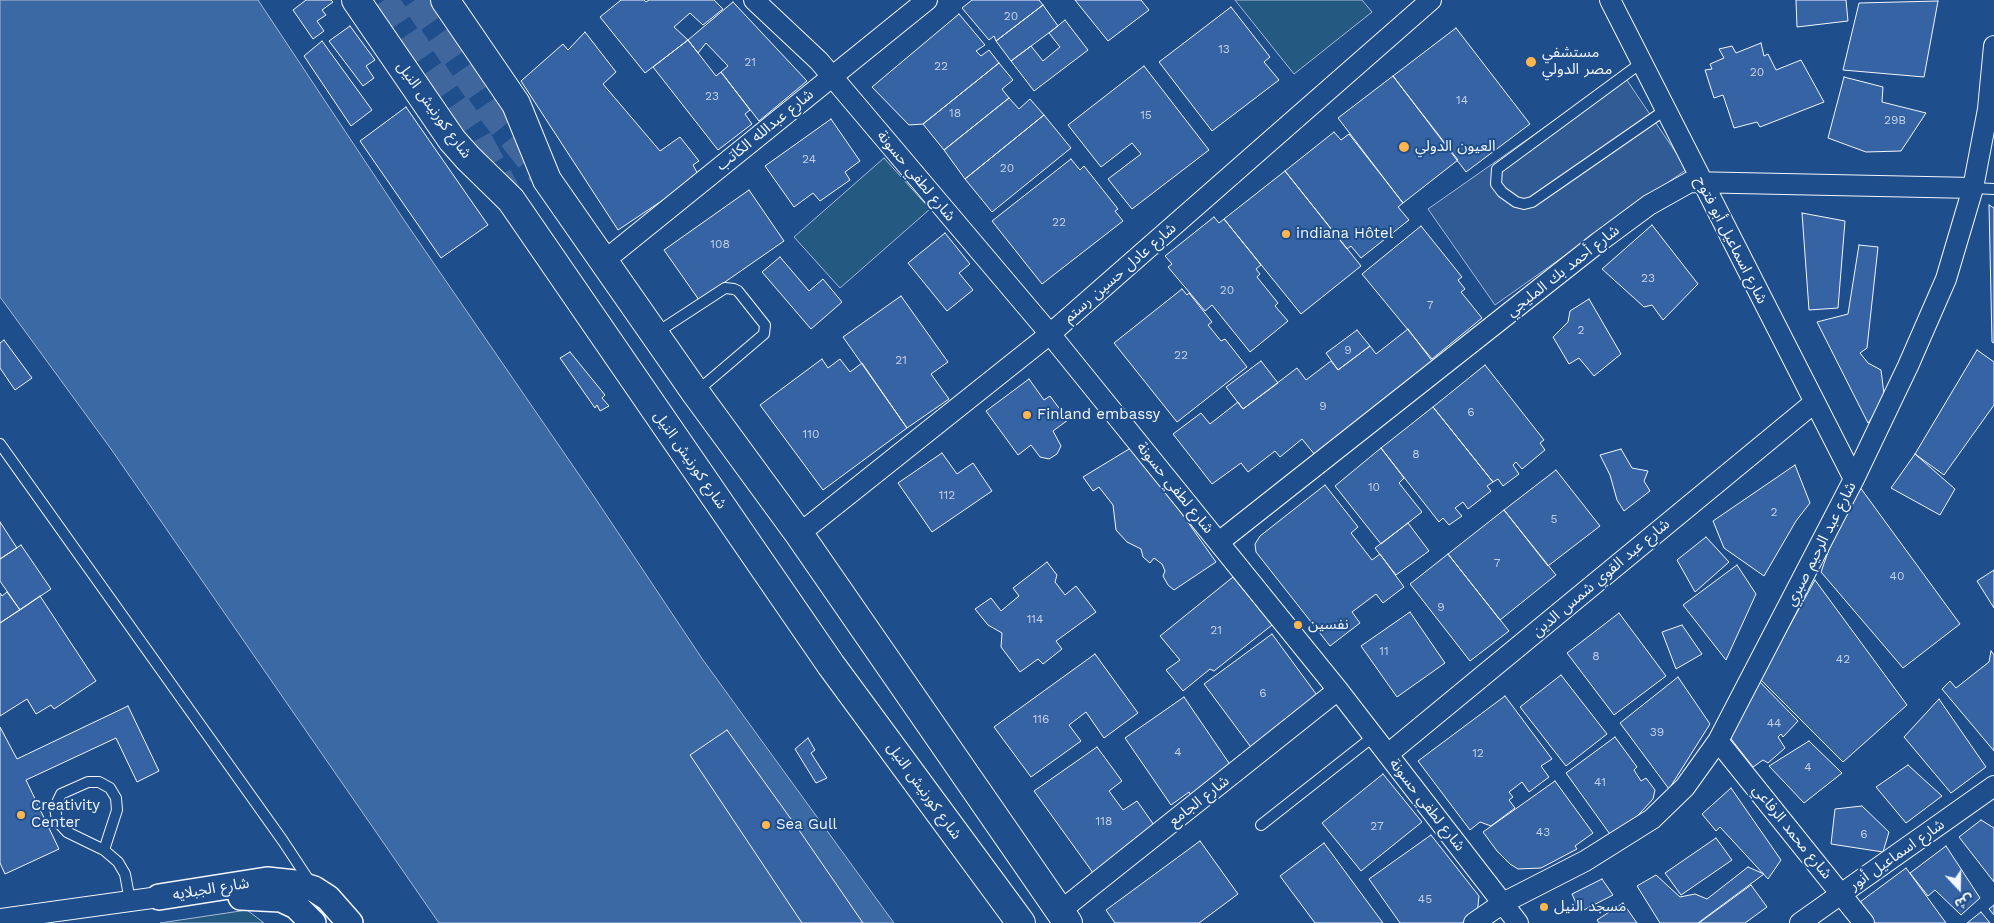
<!DOCTYPE html>
<meta charset="utf-8">
<style>
body{margin:0}
#map{position:relative;width:1994px;height:923px;overflow:hidden;background:#1f4e8c;font-family:"Work Sans","Noto Sans Arabic",sans-serif}
canvas{display:block}
.north{position:absolute;left:1934px;top:863px;width:50px;height:50px;-webkit-text-stroke:4px #1f4e8c;paint-order:stroke;rotate:159deg;font-size:14px;font-weight:700;line-height:20px;text-align:center;color:#f2f6ff}
.north::after{content:'';display:block;margin:auto;width:18px;height:22px;background:#f2f6ff;clip-path:polygon(50% 0,100% 100%,50% 72%,0 100%)}
</style>
<div id="map">
<canvas width="1994" height="923"></canvas>
<div class="north">ش</div>
</div>
<script>
const g = document.querySelector('canvas').getContext('2d');
g.lineJoin = 'round';
function paint(path, color) { g.fillStyle = color; g.fill(path, 'evenodd'); }
const shape = rows => new Path2D(rows.map(r => 'M' + r).join(''));
function stroke(path, color, width, dash) { g.strokeStyle = color; g.lineWidth = width; g.lineCap = dash ? 'butt' : 'round'; g.setLineDash(dash || []); g.stroke(path); }
function label(font, color, halo, rows, align = 'center') {
  g.font = font + ' "Work Sans","Noto Sans Arabic",sans-serif'; g.lineWidth = 4; g.setLineDash([]); g.textBaseline = 'middle'; g.strokeStyle = halo; g.fillStyle = color; for (const [text, x, y, turn = 0] of rows) {
    g.save(); g.translate(x, y); g.rotate((+turn || 0) * Math.PI / 180); g.textAlign = isNaN(turn) ? turn : align; if (halo) g.strokeText(text, 0, 0); g.fillText(text, 0, 0); g.restore();
  }
}
const green = shape([
 [1235,0,1362,0,1372,12,1294,74,1235,0],
 [884,158,930,209,840,288,794,237,884,158],
 [247,910,264,923,160,923,247,910]
]);
const parking = shape([
 [1622,73,1687,169,1495,305,1428,209,1622,73]
]);
const water = shape([
 [0,0,258,0,404,220,593,495,703,660,894,923,439,923,111,449,0,297,0,0]
]);
const building = shape([
 [306,0,331,0,333,2,322,10,326,15,317,21,324,31,313,39,293,10,306,0],
 [621,0,644,0,646,2,649,0,714,0,723,9,703,25,690,13,674,27,688,40,645,73,600,17,621,0],
 [972,0,1039,0,1043,5,996,41,994,36,989,40,962,8,972,0],
 [1075,0,1141,0,1149,10,1108,41,1075,0],
 [1796,0,1846,0,1848,21,1797,27,1796,0],
 [1938,1,1924,77,1843,70,1859,3,1938,1],
 [733,2,807,81,759,121,721,72,728,66,706,43,698,53,688,40,733,2],
 [1043,5,1058,26,1011,61,996,41,1043,5],
 [1231,7,1270,57,1264,62,1279,80,1212,131,1159,62,1231,7],
 [959,14,985,45,976,51,981,56,989,50,999,63,923,124,909,125,872,87,959,14],
 [1065,20,1088,50,1034,91,1011,61,1031,46,1043,61,1060,47,1049,33,1065,20],
 [350,26,375,60,366,66,374,78,363,86,329,41,350,26],
 [1456,28,1530,124,1466,172,1393,76,1456,28],
 [585,32,616,72,603,84,660,151,680,137,699,161,693,165,699,176,618,230,521,81,563,44,568,50,585,32],
 [688,40,716,76,721,72,750,110,745,114,752,124,718,150,653,67,688,40],
 [322,41,372,110,351,126,304,56,322,41],
 [1761,43,1764,56,1768,54,1776,70,1801,60,1824,102,1760,127,1757,122,1734,128,1723,95,1714,98,1705,70,1712,69,1710,64,1724,58,1719,49,1732,46,1736,53,1761,43],
 [999,63,1013,80,1002,89,1009,98,944,150,923,124,999,63],
 [1144,66,1209,150,1132,209,1108,179,1141,154,1132,143,1101,167,1068,125,1144,66],
 [1393,76,1458,160,1403,203,1338,118,1393,76],
 [1844,77,1883,87,1882,102,1926,113,1901,151,1866,152,1828,138,1844,77],
 [1009,98,1019,109,1030,99,1044,115,965,179,944,150,1009,98],
 [406,107,488,225,441,258,360,141,406,107],
 [1044,115,1071,148,992,212,965,179,1044,115],
 [831,119,860,161,845,172,850,180,820,201,813,193,794,207,765,166,831,119],
 [1334,132,1341,140,1349,134,1403,203,1398,207,1409,220,1361,258,1351,246,1347,249,1285,171,1334,132],
 [1071,159,1080,170,1084,166,1118,209,1115,211,1123,221,1042,284,992,221,1071,159],
 [1285,171,1361,266,1301,314,1224,219,1285,171],
 [749,190,784,241,699,300,664,250,749,190],
 [1989,205,1994,208,1994,343,1992,342,1989,205],
 [1802,213,1845,221,1838,308,1809,310,1802,213],
 [1214,217,1219,223,1224,219,1261,265,1256,269,1260,274,1257,277,1278,303,1275,306,1288,321,1250,352,1212,305,1205,311,1168,267,1172,264,1165,256,1214,217],
 [1652,225,1698,284,1663,320,1652,305,1644,307,1602,269,1652,225],
 [1421,226,1462,277,1458,280,1465,289,1461,292,1482,318,1432,359,1362,274,1421,226],
 [945,233,970,264,959,273,973,290,947,311,908,263,945,233],
 [1859,245,1878,247,1867,348,1860,353,1868,363,1881,370,1885,402,1868,423,1817,322,1848,314,1859,245],
 [780,257,809,291,823,279,842,302,811,329,762,272,780,257],
 [1182,289,1187,295,1189,293,1212,322,1208,325,1221,341,1225,339,1247,367,1177,422,1114,343,1182,289],
 [901,296,948,362,931,374,949,399,907,428,843,337,901,296],
 [1589,299,1621,354,1594,376,1579,358,1569,364,1553,337,1568,322,1570,311,1589,299],
 [1408,329,1444,377,1315,455,1302,439,1280,457,1275,451,1248,472,1241,463,1212,484,1173,434,1201,413,1210,424,1238,402,1243,409,1297,368,1306,380,1331,361,1338,370,1370,346,1376,354,1408,329],
 [1357,330,1370,346,1338,370,1326,353,1357,330],
 [4,340,32,378,15,390,0,368,0,343,4,340],
 [1977,350,1994,362,1994,405,1944,475,1915,454,1977,350],
 [570,352,605,395,602,398,609,406,600,411,597,405,595,408,560,358,570,352],
 [822,359,828,368,840,359,850,372,862,363,907,428,823,490,760,405,822,359],
 [1261,361,1278,383,1243,409,1226,387,1261,361],
 [1485,365,1544,440,1540,443,1545,450,1522,469,1516,462,1513,465,1519,474,1503,486,1498,479,1493,482,1433,407,1485,365],
 [1029,379,1044,400,1050,396,1068,420,1053,431,1061,446,1057,454,1049,459,1040,457,1031,445,1018,455,986,411,1029,379],
 [1433,407,1493,482,1487,486,1491,491,1468,509,1463,502,1455,508,1462,516,1449,525,1443,518,1439,522,1381,448,1433,407],
 [1134,446,1216,562,1174,590,1168,585,1163,576,1165,571,1162,564,1154,558,1150,563,1143,557,1141,549,1127,542,1116,530,1113,505,1099,487,1093,491,1083,477,1134,446],
 [1381,448,1404,478,1399,483,1422,512,1381,544,1335,486,1381,448],
 [1621,449,1632,468,1648,471,1644,481,1650,491,1624,511,1617,500,1610,475,1600,455,1621,449],
 [942,453,957,474,973,463,992,491,932,532,898,483,942,453],
 [1915,454,1955,489,1940,515,1891,488,1915,454],
 [1795,465,1810,503,1796,521,1764,576,1724,548,1713,521,1795,465],
 [1556,470,1600,526,1548,566,1504,510,1556,470],
 [1854,479,1960,624,1903,668,1821,572,1854,479],
 [1325,485,1358,527,1351,533,1372,560,1380,554,1404,587,1383,603,1376,594,1352,612,1360,623,1330,646,1256,552,1255,544,1260,536,1325,485],
 [1504,510,1556,575,1500,620,1448,554,1504,510],
 [0,522,17,548,0,559,0,522],
 [1408,523,1429,551,1396,575,1375,548,1408,523],
 [1706,537,1729,562,1695,592,1677,560,1706,537],
 [21,545,51,589,20,610,0,581,0,559,21,545],
 [1448,554,1509,631,1470,661,1410,584,1448,554],
 [1047,562,1057,575,1055,582,1065,595,1076,586,1096,612,1056,641,1062,649,1043,664,1038,659,1020,672,1001,647,1002,633,988,625,975,609,991,598,1001,611,1019,596,1013,588,1047,562],
 [1737,565,1756,594,1726,660,1683,605,1737,565],
 [1994,570,1994,608,1977,581,1994,570],
 [1233,577,1272,625,1214,671,1210,669,1183,691,1166,670,1180,660,1160,636,1233,577],
 [1815,580,1907,705,1843,762,1760,679,1815,580],
 [7,592,20,610,0,623,0,593,2,596,7,592],
 [40,596,96,681,54,709,51,705,36,714,27,699,0,716,0,623,40,596],
 [1410,612,1445,663,1397,697,1361,646,1410,612],
 [1619,613,1666,676,1614,715,1567,653,1619,613],
 [1682,625,1702,654,1676,669,1662,632,1682,625],
 [1272,634,1322,702,1256,754,1204,684,1272,634],
 [1991,651,1994,655,1994,751,1942,689,1950,681,1956,688,1989,662,1991,651],
 [1095,654,1138,713,1104,738,1086,712,1069,725,1081,741,1031,777,994,727,1095,654],
 [1561,675,1607,734,1566,766,1520,707,1561,675],
 [1678,677,1710,724,1669,789,1620,723,1678,677],
 [1758,680,1798,721,1783,737,1781,734,1778,737,1785,748,1768,763,1763,760,1753,767,1725,731,1758,680],
 [1505,696,1552,759,1541,766,1549,777,1529,792,1522,782,1509,792,1513,797,1509,800,1515,808,1491,826,1480,822,1470,830,1418,761,1505,696],
 [1184,697,1231,766,1194,800,1189,792,1171,805,1125,738,1184,697],
 [1939,699,1986,767,1951,793,1904,737,1939,699],
 [128,706,159,771,137,782,116,738,26,780,59,849,5,874,0,863,0,727,17,759,128,706],
 [727,730,801,833,863,923,802,923,690,755,727,730],
 [1615,737,1637,767,1634,770,1641,781,1646,778,1655,790,1653,799,1630,824,1612,837,1566,773,1615,737],
 [808,738,815,750,811,753,827,778,816,783,795,749,808,738],
 [1809,741,1842,773,1804,803,1769,766,1809,741],
 [1097,747,1122,781,1109,791,1123,810,1137,801,1159,832,1096,877,1034,791,1097,747],
 [1908,765,1942,796,1906,823,1876,787,1908,765],
 [1383,774,1422,822,1361,871,1322,823,1383,774],
 [1555,781,1593,833,1575,846,1577,849,1541,868,1518,869,1510,864,1497,851,1483,832,1555,781],
 [1731,788,1781,860,1768,879,1720,827,1716,831,1702,814,1731,788],
 [1862,806,1889,832,1883,852,1831,844,1835,809,1862,806],
 [1981,820,1994,828,1994,882,1959,837,1981,820],
 [1431,835,1479,896,1477,915,1462,923,1400,923,1369,879,1431,835],
 [1716,838,1732,860,1681,895,1665,873,1716,838],
 [1200,841,1238,894,1199,923,1115,923,1106,910,1200,841],
 [1324,843,1383,923,1315,923,1280,876,1324,843],
 [1946,846,1980,898,1961,915,1935,890,1928,896,1910,873,1946,846],
 [1748,867,1764,874,1698,923,1660,923,1637,886,1656,875,1680,897,1695,894,1707,899,1748,867],
 [1906,868,1946,923,1875,923,1860,902,1906,868],
 [1602,879,1613,895,1580,912,1572,894,1602,879],
 [1751,885,1767,907,1745,923,1699,923,1751,885],
 [1623,903,1637,923,1599,923,1597,920,1623,903],
 [1994,905,1994,915,1989,909,1994,905],
 [1981,912,1990,923,1967,923,1981,912]
]);
const primaryTunnel = shape([
 [384,0,473,130,507,193],
 [415,0,496,117,541,173]
]);
const service = shape([
 [1641,63,1497,169,1496,184,1502,192,1516,202,1524,204,1532,202,1665,110],
 [1973,188,1994,189],
 [656,333,725,288,734,289,738,291,765,325,764,334,696,392],
 [0,444,283,841,310,882],
 [1261,825,1374,736],
 [104,850,67,832,57,821,55,807,61,794,88,782,99,782,110,788,116,798,117,810,104,850,118,862,125,874,130,901]
]);
const minor = shape([
 [754,0,819,61,1050,334,1338,690,1518,923],
 [1610,0,1854,479],
 [604,261,927,0],
 [799,534,1050,334,1431,0],
 [1219,542,1599,242,1649,205,1690,182,1973,188],
 [1718,741,1864,923],
 [1388,754,1815,402],
 [1059,912,1338,690],
 [0,919,159,897],
 [1474,923,1503,903,1585,861,1652,819,1685,787,1718,741,1854,479,1908,366,1946,279,1973,188,1988,109,1994,46],
 [1800,923,1994,786]
]);
const tertiary = shape([
 [159,897,267,880,295,883,314,889,328,898,350,923],
 [241,897,281,899,296,906,313,923]
]);
const primary = shape([
 [356,0,452,140,468,158,511,200,831,665,1021,923],
 [445,0,516,104,547,180,695,392,799,534,1068,923]
]);
const markers = [
 [1531,62,6,"#ffb74d"],
 [1404,147,6,"#ffb74d"],
 [1286,234,5,"#ffb74d"],
 [1027,415,5,"#ffb74d"],
 [1298,625,5,"#ffb74d"],
 [21,815,5,"#ffb74d"],
 [766,825,5,"#ffb74d"],
 [1544,907,5,"#ffb74d"]
];
const numberNames = [
 ["20",1011,16],
 ["13",1224,49],
 ["21",750,62],
 ["22",941,66],
 ["20",1757,72],
 ["23",712,96],
 ["14",1462,100],
 ["18",955,113],
 ["15",1146,115],
 ["29B",1895,120],
 ["24",809,159],
 ["20",1007,168],
 ["22",1059,222],
 ["108",720,244],
 ["23",1648,278],
 ["20",1227,290],
 ["7",1430,305],
 ["2",1581,330],
 ["9",1348,350],
 ["22",1181,355],
 ["21",901,360],
 ["9",1323,406],
 ["6",1471,412],
 ["110",811,434],
 ["8",1416,454],
 ["10",1374,487],
 ["112",947,495],
 ["2",1774,512],
 ["5",1554,519],
 ["7",1497,563],
 ["40",1897,576],
 ["9",1441,607],
 ["114",1035,619],
 ["21",1216,630],
 ["11",1384,651],
 ["8",1596,656],
 ["42",1843,659],
 ["6",1263,693],
 ["116",1041,719],
 ["44",1774,723],
 ["39",1657,732],
 ["4",1178,752],
 ["12",1478,753],
 ["4",1808,767],
 ["41",1600,782],
 ["118",1104,821],
 ["27",1377,826],
 ["43",1543,832],
 ["6",1864,834],
 ["45",1425,899]
];
const poiNames = [
 ["مستشفي",1542,53],
 ["مصر الدولي",1542,70],
 ["العيون الدولي",1415,147],
 ["indiana Hôtel",1296,234],
 ["Finland embassy",1037,415],
 ["نفسين",1308,625],
 ["Creativity",31,806],
 ["Center",31,823],
 ["Sea Gull",776,825],
 ["مسجد النيل",1554,907]
];
const streetNames = [
 ["شارع كورنيش النيل",434,110,54],
 ["شارع عبدالله الكاتب",765,130,-39],
 ["شارع لطفي حسونة",916,176,50],
 ["شارع اسماعيل أبو فتوح",1731,240,63],
 ["شارع أحمد بك المليجي",1563,271,-38],
 ["شارع عادل حسين رستم",1120,273,-41],
 ["شارع كورنيش النيل",690,460,55],
 ["شارع لطفي حسونة",1175,488,51],
 ["شارع عبد الرحيم صبري",1821,544,-63],
 ["شارع عبد القوي شمس الدين",1601,578,-40],
 ["شارع كورنيش النيل",924,791,54],
 ["شارع الجامع",1199,801,-38],
 ["شارع لطفي حسونة",1427,805,52],
 ["شارع محمد الرفاعي",1792,832,51],
 ["شارع اسماعيل أنور",1897,855,-35],
 ["شارع الجبلايه",211,889,-9]
];
paint(green, '#245a82');
stroke(green, '#a8bbd7', 1);
paint(parking, '#305b95');
stroke(parking, '#a8bbd7', 1);
paint(water, '#3b69a3');
stroke(water, '#a8bbd7', 1);
paint(building, '#3563a3');
stroke(building, '#f2f6ff', 1);
stroke(primaryTunnel, '#3f679d', 28, [28, 14]);
stroke(service, '#f2f6ff', 12);
stroke(minor, '#f2f6ff', 22);
stroke(tertiary, '#f2f6ff', 28);
stroke(primary, '#f2f6ff', 30);
stroke(service, '#1f4e8c', 10);
stroke(minor, '#1f4e8c', 20);
stroke(tertiary, '#1f4e8c', 25);
stroke(primary, '#1f4e8c', 28);
for (const [x, y, r, color] of markers) { const dot = new Path2D(); dot.arc(x, y, r, 0, 2 * Math.PI); g.fillStyle = color; g.fill(dot); stroke(dot, '#1f4e8c', 2); }
label('12px', '#c3d1e8', null, numberNames);
label('15px', '#f2f6ff', '#1f4e8c', poiNames, 'left');
label('15px', '#f2f6ff', '#1f4e8c', streetNames);
</script>
